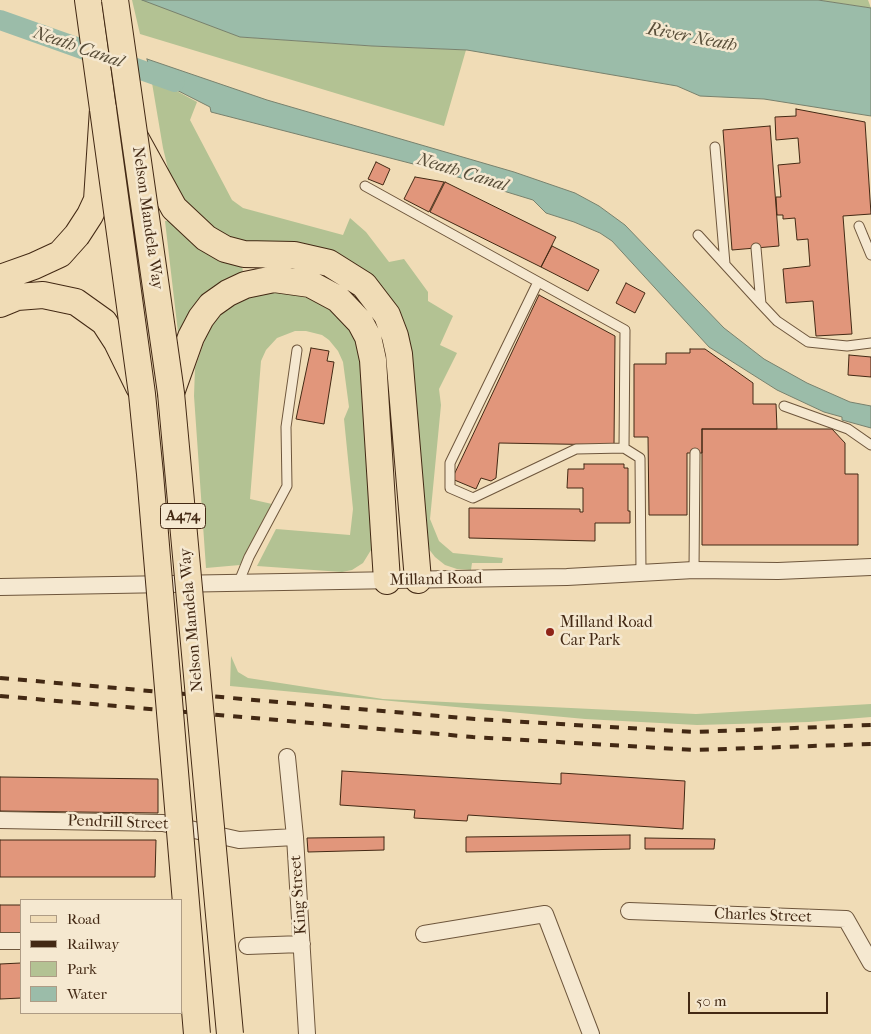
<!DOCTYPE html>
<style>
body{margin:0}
#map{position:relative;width:871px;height:1034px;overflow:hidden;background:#f0dcb6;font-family:"IM FELL French Canon",serif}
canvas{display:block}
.legend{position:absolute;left:20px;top:899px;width:162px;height:115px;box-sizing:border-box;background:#f5e8d0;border:1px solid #ae9c85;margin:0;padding:6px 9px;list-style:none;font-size:15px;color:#432914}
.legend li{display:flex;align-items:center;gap:10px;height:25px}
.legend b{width:25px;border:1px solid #ae9c85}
.scale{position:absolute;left:688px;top:992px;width:140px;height:22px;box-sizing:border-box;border:2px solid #432914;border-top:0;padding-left:6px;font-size:15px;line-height:18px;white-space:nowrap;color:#432914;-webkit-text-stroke:4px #f5e8d0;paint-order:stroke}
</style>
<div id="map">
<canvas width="871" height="1034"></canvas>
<ul class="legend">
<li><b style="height:6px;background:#f0dcb6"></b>Road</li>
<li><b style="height:6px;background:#432914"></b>Railway</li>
<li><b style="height:14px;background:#b3c293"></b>Park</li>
<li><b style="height:14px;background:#9bbca9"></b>Water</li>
</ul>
<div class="scale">50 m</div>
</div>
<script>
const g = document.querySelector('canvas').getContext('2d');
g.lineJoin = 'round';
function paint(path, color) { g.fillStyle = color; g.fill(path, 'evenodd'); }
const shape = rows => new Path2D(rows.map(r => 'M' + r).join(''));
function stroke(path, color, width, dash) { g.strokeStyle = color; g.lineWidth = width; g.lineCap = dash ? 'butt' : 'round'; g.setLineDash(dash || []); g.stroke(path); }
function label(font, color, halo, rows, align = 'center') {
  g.font = font + ' "IM FELL French Canon",serif'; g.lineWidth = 5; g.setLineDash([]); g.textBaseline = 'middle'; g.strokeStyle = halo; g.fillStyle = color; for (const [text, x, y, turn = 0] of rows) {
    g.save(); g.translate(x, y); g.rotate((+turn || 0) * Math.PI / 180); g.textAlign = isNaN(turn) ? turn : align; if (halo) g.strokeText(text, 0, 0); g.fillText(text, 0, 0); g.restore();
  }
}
const green = shape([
 [132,0,142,0,162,6,240,37,372,46,466,50,444,126,140,34],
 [818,0,868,0,871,8],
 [151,77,197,102,190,120,232,200,243,208,343,235,350,218,366,232,389,262,404,259,428,292,428,301,453,316,440,345,457,353,439,389,441,405,430,519,439,541,453,553,503,558,502,563,472,563,471,570,457,569,445,565,435,557,428,548,393,304,261,245,220,235,190,209,170,177,163,148],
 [165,221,170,221,242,264,243,273,179,341],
 [280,292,309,298,330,306,344,321,354,337,362,356,378,530,371,550,363,563,352,570,342,572,257,566,276,529,350,535,353,509,344,419,349,407,343,362,338,351,329,340,322,335,306,331,295,331,277,338,266,350,261,361,250,499,272,504,240,565,206,568,194,396,195,368,208,331,225,307,251,295],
 [231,656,238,672,248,678,383,699,696,714,871,704,871,717,809,722,697,725,585,719,230,686]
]);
const water = shape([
 [142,0,818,0,871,8,871,116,764,99,700,96,677,86,467,50,372,46,240,37,142,0],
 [147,59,267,100,514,172,575,193,599,206,625,225,724,328,764,359,807,383,850,402,871,406,871,428,842,420,842,417,824,412,777,390,709,347,612,241,600,233,574,222,546,213,533,200,425,167,211,112,210,107,151,77,147,59]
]);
const canal = shape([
 [0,20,175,82]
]);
const building = shape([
 [796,109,865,122,871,214,843,216,852,334,816,336,813,301,786,303,783,269,810,266,808,239,797,240,795,218,783,219,783,215,777,215,776,197,781,197,778,165,800,163,798,138,776,140,775,117,796,116,796,109],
 [770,126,779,246,732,250,723,130,770,126],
 [376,162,390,169,383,185,368,179,376,162],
 [415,177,444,182,429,212,404,199,415,177],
 [445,182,556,237,541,267,430,212,445,182],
 [552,246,599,270,588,291,541,267,552,246],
 [626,283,645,293,635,313,616,303,626,283],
 [539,295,615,336,614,445,499,443,496,478,491,481,481,478,476,489,452,479,539,295],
 [311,348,329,351,327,361,334,362,324,424,296,419,311,348],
 [690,349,705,349,753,383,753,404,776,404,777,429,702,429,702,453,687,453,687,515,649,515,648,437,634,437,634,364,666,364,666,353,690,353,690,349],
 [849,355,871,357,871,377,848,375,849,355],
 [702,429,832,429,845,443,845,474,858,474,858,545,702,545,702,429],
 [584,464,624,464,624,468,628,468,628,511,630,511,630,523,595,523,595,541,469,538,469,508,580,509,580,512,583,512,583,488,567,488,568,469,584,469,584,464],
 [342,771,561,784,561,773,685,781,683,829,468,815,467,821,414,818,415,810,340,805,342,771],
 [0,777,158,779,158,813,0,811,0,777],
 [630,835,630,849,466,852,466,837,630,835],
 [384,837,384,850,308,852,307,838,384,837],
 [645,838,715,839,714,849,645,849,645,838],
 [0,840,156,840,155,877,0,877,0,840],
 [0,905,21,905,21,939,0,939,0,905],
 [21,963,21,998,0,999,0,964,21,963]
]);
const lane = shape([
 [715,147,725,264],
 [365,186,625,330,624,448],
 [859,226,871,255],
 [698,235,761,304],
 [756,248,761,304,777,321,808,342,847,346,871,343],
 [538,282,450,463,450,488,473,498,576,449,624,448,640,458,641,572],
 [784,406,848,429,871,445],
 [694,570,695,453],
 [238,584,249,557,287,486,286,427,297,350]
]);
const street = shape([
 [0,587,567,577,694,570,778,571,871,567],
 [287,757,295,837,307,1034],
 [0,820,163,823,239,840,295,837],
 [629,911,846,919,871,963],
 [424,934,545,914,591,1034],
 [0,941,21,941],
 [247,946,302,944]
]);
const primary = shape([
 [136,139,174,208,206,238,225,249,244,254,294,255,329,263,364,285,387,315,395,336,399,354,418,580],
 [0,278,34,266,60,254,77,235,90,215,97,200,103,109,88,0],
 [0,304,17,297,43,295,76,302,104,322,117,342,139,387],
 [171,393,191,337,201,318,211,305,228,293,245,285,274,279,310,284,338,299,360,322,368,337,373,360,387,581]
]);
const rail = shape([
 [0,678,475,719,694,732,871,725],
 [0,696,473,737,695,750,871,744]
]);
const primaryBridge = shape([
 [115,0,171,393,230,1034],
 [103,109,142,394,150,474,197,1034]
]);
const markers = [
 [550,632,5,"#8f2418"]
];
const shields = [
 [183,516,45]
];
const shieldNames = [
 ["A474",183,516]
];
const streetNames = [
 ["Nelson Mandela Way",147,218,82],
 ["Milland Road",436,580,-1],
 ["Nelson Mandela Way",192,620,-95],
 ["Pendrill Street",118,823,2],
 ["King Street",299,895,-94],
 ["Charles Street",763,916,2]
];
const poiNames = [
 ["Milland Road",560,623],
 ["Car Park",560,641]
];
const waterNames = [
 ["River Neath",692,38,11],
 ["Neath Canal",78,48,19],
 ["Neath Canal",462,173,17]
];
paint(green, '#b3c293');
paint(water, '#9bbca9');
stroke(water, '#78816d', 1);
stroke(canal, '#9bbca9', 20);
paint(building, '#e1967b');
stroke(building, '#432914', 1);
stroke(lane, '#6e563c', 11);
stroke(street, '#6e563c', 18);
stroke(primary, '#432914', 28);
stroke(lane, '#f5e8d0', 9);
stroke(street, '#f5e8d0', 16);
stroke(primary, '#f0dcb6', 26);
stroke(rail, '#432914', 4, [9, 9]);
stroke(primaryBridge, '#432914', 28, []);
stroke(primaryBridge, '#f0dcb6', 26);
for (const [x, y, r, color] of markers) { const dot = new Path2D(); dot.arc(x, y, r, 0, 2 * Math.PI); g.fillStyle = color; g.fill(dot); stroke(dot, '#f5e8d0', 2); }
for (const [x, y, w] of shields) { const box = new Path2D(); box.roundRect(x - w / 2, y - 12.5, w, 25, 4); g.fillStyle = '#f5e8d0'; g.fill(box); stroke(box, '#432914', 1); }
label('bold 15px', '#432914', null, shieldNames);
label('16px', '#432914', '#f5e8d0', streetNames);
label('16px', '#432914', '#f5e8d0', poiNames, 'left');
label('italic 18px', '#594e39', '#f5e8d0', waterNames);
</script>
